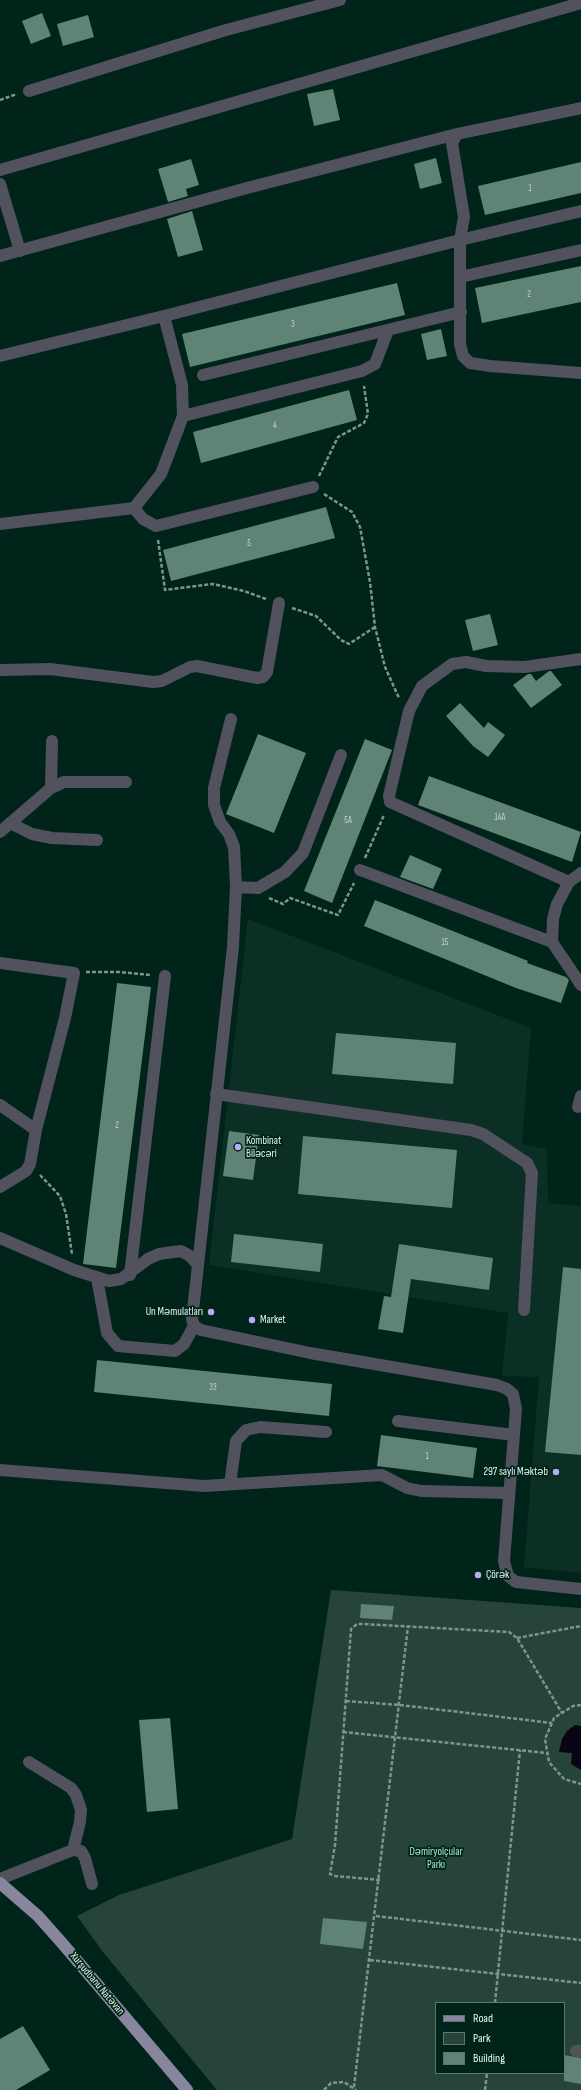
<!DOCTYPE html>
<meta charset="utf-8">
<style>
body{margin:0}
#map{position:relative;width:581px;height:2090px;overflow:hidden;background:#002419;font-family:"Sofia Sans Condensed",sans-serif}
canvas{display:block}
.legend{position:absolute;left:435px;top:2002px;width:130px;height:72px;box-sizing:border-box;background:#002419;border:1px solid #5a786e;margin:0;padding:5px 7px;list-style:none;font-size:12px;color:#e1f5ed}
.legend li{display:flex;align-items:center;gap:8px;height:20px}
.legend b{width:20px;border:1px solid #5a786e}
</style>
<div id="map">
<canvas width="581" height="2090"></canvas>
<ul class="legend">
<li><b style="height:5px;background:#88859f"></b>Road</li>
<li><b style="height:11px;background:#274439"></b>Park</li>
<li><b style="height:11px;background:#5f8375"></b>Building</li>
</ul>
</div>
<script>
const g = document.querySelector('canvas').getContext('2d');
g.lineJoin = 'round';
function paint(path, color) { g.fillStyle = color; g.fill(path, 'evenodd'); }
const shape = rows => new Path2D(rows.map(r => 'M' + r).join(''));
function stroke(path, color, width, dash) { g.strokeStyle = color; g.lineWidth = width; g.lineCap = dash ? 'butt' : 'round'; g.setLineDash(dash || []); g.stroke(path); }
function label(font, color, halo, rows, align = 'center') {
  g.font = font + ' "Sofia Sans Condensed",sans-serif'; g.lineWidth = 3.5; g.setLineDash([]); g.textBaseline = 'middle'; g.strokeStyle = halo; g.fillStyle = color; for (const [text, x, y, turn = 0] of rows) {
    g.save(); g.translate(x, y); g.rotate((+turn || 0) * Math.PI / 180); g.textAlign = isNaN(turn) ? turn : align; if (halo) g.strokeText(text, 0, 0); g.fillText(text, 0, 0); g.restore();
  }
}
const built = shape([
 [248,919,531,1028,522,1144,547,1149,548,1203,581,1206,581,1573,524,1567,539,1377,502,1376,508,1313,209,1265]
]);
const green = shape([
 [331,1590,581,1608,581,2090,217,2090,103,1952,77,1916,119,1895,292,1839],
 [436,2003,564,2003,564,2073,436,2073]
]);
const water = shape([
 [575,1725,581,1726,581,1770,571,1764,572,1753,559,1752,562,1739,567,1731]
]);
const building = shape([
 [42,13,51,36,31,44,22,21],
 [88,15,94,37,63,46,57,24],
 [333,89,340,120,314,126,307,94],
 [436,158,442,183,420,189,414,164],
 [191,159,199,185,186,189,188,196,168,202,158,169],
 [581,162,581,193,485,215,478,186],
 [192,211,203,250,178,257,167,219],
 [581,266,581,302,482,323,475,288],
 [397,283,405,315,190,367,182,334],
 [441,329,447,356,427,360,421,334],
 [349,390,357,420,201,463,193,432],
 [326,507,335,538,171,581,163,550],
 [490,614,498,645,473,651,465,620],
 [549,671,551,671,562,685,531,708,513,685,528,674,531,674,536,681],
 [460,703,484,728,488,722,505,735,488,757,473,746,446,716],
 [258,734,306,753,274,833,226,814],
 [365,739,392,750,332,903,304,891],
 [429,776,581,832,572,862,418,805],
 [410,855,442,869,433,889,400,877],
 [375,900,528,961,527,963,566,977,569,980,561,1003,516,988,364,926],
 [117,983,151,987,116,1268,83,1264],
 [336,1033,456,1043,453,1084,332,1074],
 [229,1131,259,1135,253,1180,223,1176],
 [303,1136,457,1150,452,1208,298,1194],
 [234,1234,323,1244,320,1272,231,1262],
 [399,1244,493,1258,489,1290,411,1279,403,1333,378,1329,384,1296,391,1297],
 [563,1267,581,1269,581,1455,545,1452],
 [97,1360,332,1384,329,1416,94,1392],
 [381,1435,477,1448,473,1478,377,1466],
 [361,1604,394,1606,392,1620,360,1618],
 [170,1718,178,1809,147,1812,139,1720],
 [323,1918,367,1922,363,1949,320,1944],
 [23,2026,50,2070,16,2090,0,2090,0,2039],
 [564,2055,581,2058,581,2084,564,2081]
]);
const path = shape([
 [0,100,17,94],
 [319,476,338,437,364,423,368,414,364,386],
 [324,494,352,512,360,527,370,582,375,627,385,667,399,698],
 [158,540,165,590,213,584,244,591,266,599],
 [292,608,316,616,341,640,349,644,375,627],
 [365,858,384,815],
 [269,898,283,904,290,898,338,915,354,883],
 [86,972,119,972,151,975],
 [40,1175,60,1196,66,1214,72,1254],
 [517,1638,581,1626],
 [346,1701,400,1705,552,1723],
 [581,1705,573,1706,554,1718,545,1739,549,1762,564,1779,581,1784],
 [343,1732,547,1753],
 [380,1880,335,1876,330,1874,335,1845,351,1629,357,1624,363,1624,509,1632,517,1638,562,1713],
 [376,1916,581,1940],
 [370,1960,581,1983],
 [495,2003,520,1750],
 [354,2087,408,1626],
 [324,2090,331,2083,344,2082,356,2090],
 [485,2090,487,2073]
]);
const minor = shape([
 [29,91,226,30,340,0],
 [457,134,452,143,464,217,460,240,460,344,463,356,470,363,490,366,581,373],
 [0,170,581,3],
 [0,184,20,251],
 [0,256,247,188,457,134,581,108],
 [460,277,581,250],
 [0,356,164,316,460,240,581,211],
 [203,375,461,312],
 [183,416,362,371,375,364,388,330],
 [134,508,143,519,156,526,313,487],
 [0,524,134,508,161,474,183,416,182,385,164,316],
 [0,670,50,669,153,682,162,681,190,667,197,666,257,678,263,677,267,672,279,603],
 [231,719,214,788,214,805,220,822,229,834,234,847,236,887],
 [51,788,52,741],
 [10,823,32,834,52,838,97,840],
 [0,832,51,788,64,782,126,782],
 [360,870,552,942,581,985],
 [569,882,390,802,389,796,409,711,422,686,452,664,466,662,486,666,525,667,581,659],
 [552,942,553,919,557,904,569,882,581,873],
 [0,963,74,973,65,1018,36,1130,30,1164,26,1171,0,1187],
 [216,1094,471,1130,483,1134,527,1163,532,1173,524,1310],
 [0,1105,36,1130],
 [578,1107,581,1096],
 [0,1238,74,1270,109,1281,121,1279,148,1259,159,1254,181,1251,190,1256,198,1265,192,1319,194,1326,201,1330,310,1353,497,1385,507,1389,513,1394,516,1409,504,1561,506,1569,508,1576,516,1582,581,1589],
 [198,1265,233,947,236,887,258,888,285,872,303,853,341,755],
 [130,1275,165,976],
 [97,1278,107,1333,118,1346,175,1351,184,1344,194,1326],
 [398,1421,514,1435],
 [0,1470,204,1486,382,1475,407,1488,421,1491,509,1493],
 [230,1484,236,1441,246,1430,260,1427,326,1432],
 [29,1762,71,1788,76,1795,81,1810,80,1822,73,1850],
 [0,1879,73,1850,81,1851,85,1858,92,1884],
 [576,2051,581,2051]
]);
const major = shape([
 [0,1883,38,1916,62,1943,187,2090]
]);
const markers = [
 [238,1147,4,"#b8abf7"],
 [211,1312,4,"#b8abf7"],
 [252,1320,4,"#b8abf7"],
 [556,1472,4,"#b8abf7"],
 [478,1575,4,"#b8abf7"]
];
const numberNames = [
 ["1",530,189],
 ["2",529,295],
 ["3",293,325],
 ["4",275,426],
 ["5",249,544],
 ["14A",500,818],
 ["5A",348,821],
 ["15",445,943],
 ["2",117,1126],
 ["33",213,1388],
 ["1",427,1457]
];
const poiNames = [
 ["Kombinat",246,1141],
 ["Biləcəri",246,1154],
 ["Un Məmulatları",203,1312,"right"],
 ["Market",260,1320],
 ["297 saylı Məktəb",548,1472,"right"],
 ["Çörək",486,1575]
];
const parkNames = [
 ["Dəmiryolçular",436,1852],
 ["Parkı",436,1865]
];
const streetNames = [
 ["Xurşudbanu Natəvan",97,1984,50]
];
paint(built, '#0b2f24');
paint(green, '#274439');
paint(water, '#080416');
paint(building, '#5f8375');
stroke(path, '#7b968d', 2.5, [4, 2]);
stroke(minor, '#52515e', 12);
stroke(major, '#88859f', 12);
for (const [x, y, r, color] of markers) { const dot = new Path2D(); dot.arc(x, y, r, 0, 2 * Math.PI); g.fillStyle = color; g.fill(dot); stroke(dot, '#002419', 1.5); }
label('9px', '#c0d8cf', null, numberNames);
label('11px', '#e1f5ed', '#002419', poiNames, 'left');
label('11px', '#a6e6ce', '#002419', parkNames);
label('11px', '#e1f5ed', '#002419', streetNames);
</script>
